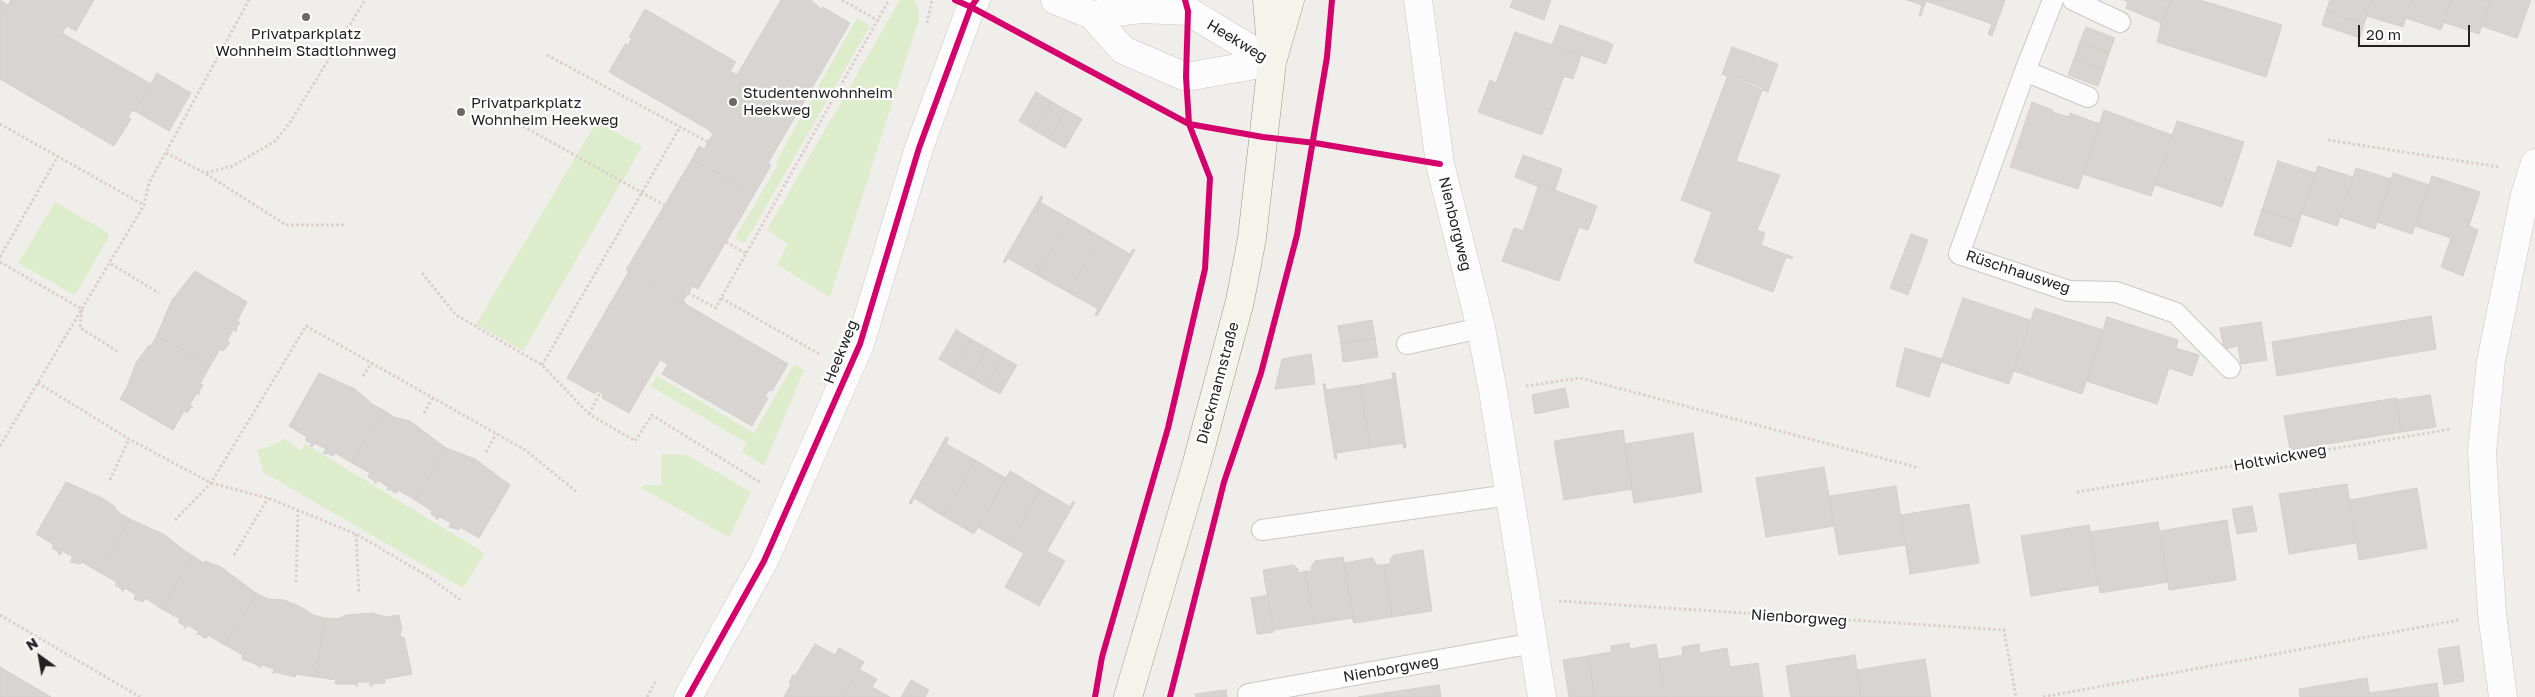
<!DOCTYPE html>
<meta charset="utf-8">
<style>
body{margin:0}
#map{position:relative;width:2535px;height:697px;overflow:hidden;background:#f0eeeb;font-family:"Golos Text",sans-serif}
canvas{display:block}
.north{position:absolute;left:15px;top:632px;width:50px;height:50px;-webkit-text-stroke:4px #fff;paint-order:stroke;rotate:328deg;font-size:14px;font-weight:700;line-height:20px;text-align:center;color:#222}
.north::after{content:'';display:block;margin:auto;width:18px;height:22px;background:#222;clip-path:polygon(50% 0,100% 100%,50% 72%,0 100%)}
.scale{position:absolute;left:2358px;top:25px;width:112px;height:22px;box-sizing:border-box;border:2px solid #222;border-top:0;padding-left:6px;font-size:15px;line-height:18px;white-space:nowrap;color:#222;-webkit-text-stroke:4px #fff;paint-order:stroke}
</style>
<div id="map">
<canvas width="2535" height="697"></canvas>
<div class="north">N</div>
<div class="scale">20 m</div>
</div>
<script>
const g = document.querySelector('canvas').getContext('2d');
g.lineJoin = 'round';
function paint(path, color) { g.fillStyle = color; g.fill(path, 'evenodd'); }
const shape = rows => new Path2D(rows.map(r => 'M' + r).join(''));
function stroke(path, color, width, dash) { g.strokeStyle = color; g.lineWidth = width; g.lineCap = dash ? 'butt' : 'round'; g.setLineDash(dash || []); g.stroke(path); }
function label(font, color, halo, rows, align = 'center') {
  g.font = font + ' "Golos Text",sans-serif'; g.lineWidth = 4.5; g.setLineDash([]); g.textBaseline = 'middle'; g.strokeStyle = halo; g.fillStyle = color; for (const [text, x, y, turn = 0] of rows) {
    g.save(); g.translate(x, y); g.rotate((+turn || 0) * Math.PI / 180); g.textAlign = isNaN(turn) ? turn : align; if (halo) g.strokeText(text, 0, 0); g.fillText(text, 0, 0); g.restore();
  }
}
const grass = shape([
 [900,0,913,0,918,7,919,19,830,297,777,265,788,244,767,230],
 [857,18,870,26,746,241,742,243,735,238,778,165,776,162],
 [597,121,642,147,523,351,476,324],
 [55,202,108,233,108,238,75,295,21,265,19,262],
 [794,364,804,370,764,466,742,452,747,443,650,386,657,376,754,433],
 [285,439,300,451,305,444,485,553,463,588,263,472,257,449,268,447],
 [662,454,687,455,751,492,729,537,641,488,644,485,661,485]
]);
const building = shape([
 [0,0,8,5,0,19,0,0],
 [11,0,94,0,76,31,67,26,62,33,151,84,134,112,132,110,128,117,131,119,114,146,0,79,0,19,11,0],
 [781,0,811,0,821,9,823,7,850,23,768,163,771,165,754,195,692,159,699,146,704,149,713,134,709,130,609,72,625,44,628,45,632,38,629,37,645,9,736,62,730,71,737,75,781,0],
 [1513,0,1551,0,1544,20,1510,7,1513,0],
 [1907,0,2005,0,1992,36,1988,34,1992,24,1926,1,1921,16,1919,16,1922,5,1907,0],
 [2124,0,2172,0,2161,23,2126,8,2128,2,2124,0],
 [2172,0,2200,0,2282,25,2266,77,2157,42,2161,23,2172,0],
 [2330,0,2372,0,2364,24,2326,11,2330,0],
 [2372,0,2412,0,2403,27,2367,16,2372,0],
 [2412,0,2451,0,2441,30,2406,18,2412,0],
 [2451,0,2490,0,2479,34,2443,22,2451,0],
 [2490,0,2531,0,2517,38,2481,26,2490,0],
 [2326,11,2364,24,2360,38,2322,25,2326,11],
 [1560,25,1613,44,1606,64,1552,45,1560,25],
 [2086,27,2115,38,2109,53,2080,42,2086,27],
 [1515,32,1581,55,1573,79,1564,76,1542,135,1478,112,1490,80,1496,83,1515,32],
 [2080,42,2109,53,2104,69,2074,59,2080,42],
 [1732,47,1778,64,1768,92,1722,74,1732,47],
 [2074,59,2104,69,2098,86,2068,75,2074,59],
 [157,73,191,93,169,131,135,111,157,73],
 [1728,75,1763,88,1736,161,1780,175,1757,230,1765,233,1761,245,1793,257,1792,259,1786,257,1773,292,1694,262,1712,212,1681,200,1728,75],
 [1036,92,1051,101,1034,130,1019,121,1036,92],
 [1051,101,1066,110,1049,139,1034,130,1051,101],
 [2032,102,2053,110,2052,112,2069,117,2070,113,2100,124,2078,189,2010,167,2032,102],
 [1066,110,1082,119,1065,148,1049,139,1066,110],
 [2104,110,2172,135,2151,196,2083,174,2104,110],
 [2177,121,2244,142,2222,207,2155,185,2177,121],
 [1523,155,1562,169,1555,190,1539,184,1539,187,1515,177,1523,155],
 [692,159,754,195,698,289,693,286,683,301,688,306,626,270,692,159],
 [2278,161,2315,173,2299,222,2262,210,2278,161],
 [2318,166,2353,177,2337,226,2302,214,2318,166],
 [2356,168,2391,179,2375,229,2340,217,2356,168],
 [2393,173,2429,185,2412,234,2377,222,2393,173],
 [2432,176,2480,192,2469,226,2478,230,2463,276,2441,267,2451,238,2415,226,2432,176],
 [1539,184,1597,206,1588,230,1579,227,1559,281,1502,261,1514,228,1523,231,1539,184],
 [1041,196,1043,198,1040,202,1070,219,1037,275,1008,258,1005,263,1003,262,1041,196],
 [2262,210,2299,222,2291,247,2254,235,2262,210],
 [1070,219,1101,237,1068,292,1037,275,1070,219],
 [1911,234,1928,240,1908,295,1890,288,1911,234],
 [1101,237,1130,254,1133,249,1135,250,1097,316,1095,315,1098,309,1068,292,1101,237],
 [195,271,247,302,237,321,240,322,236,329,237,332,233,330,227,341,230,343,223,351,220,349,210,366,157,335,172,300,195,271],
 [629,271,788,364,772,391,769,390,765,397,768,398,752,426,662,374,668,364,660,360,629,413,602,398,603,394,597,391,595,394,567,378,629,271],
 [1963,298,2030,320,2009,384,1941,362,1963,298],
 [2035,308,2103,330,2082,394,2014,371,2035,308],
 [2431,316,2436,349,2277,376,2272,342,2431,316],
 [2107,317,2178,340,2176,348,2199,355,2192,376,2169,368,2157,404,2086,381,2107,317],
 [1372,320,1375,338,1341,344,1338,326,1372,320],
 [2261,322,2267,360,2241,364,2238,346,2224,349,2220,328,2261,322],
 [956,330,971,339,954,368,939,359,956,330],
 [157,335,210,366,200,384,203,385,199,392,200,395,197,393,190,404,193,408,191,407,187,413,184,411,173,430,120,399,127,387,136,363,149,345,151,346,157,335],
 [1375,338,1378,357,1343,362,1341,344,1375,338],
 [971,339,987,348,970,377,954,368,971,339],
 [987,348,1002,357,985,386,970,377,987,348],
 [1905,348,1942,359,1929,397,1896,386,1905,348],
 [1311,354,1315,384,1275,389,1282,359,1311,354],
 [1002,357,1017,365,1000,394,985,386,1002,357],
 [319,373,355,389,372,404,383,410,352,463,335,453,333,456,326,453,325,454,323,453,326,449,314,443,312,447,310,446,312,444,305,440,307,437,289,426,319,373],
 [1392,373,1395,373,1406,448,1404,448,1403,443,1370,448,1360,385,1393,379,1392,373],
 [1323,384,1325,384,1326,390,1360,385,1370,448,1336,453,1337,459,1335,459,1323,384],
 [1565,388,1569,407,1535,414,1532,395,1565,388],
 [2430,395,2436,427,2401,432,2396,400,2430,395],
 [2396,398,2401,432,2290,450,2284,416,2396,398],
 [383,410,394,417,410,421,446,448,415,500,398,490,396,493,389,489,388,491,388,487,378,480,375,484,375,481,368,477,370,473,352,463,383,410],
 [1623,430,1632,489,1564,500,1554,441,1623,430],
 [1693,433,1702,492,1634,503,1625,444,1693,433],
 [946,437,949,438,946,444,975,460,943,516,914,498,911,504,909,503,946,437],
 [446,448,475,459,510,485,479,538,460,527,459,530,449,527,451,523,440,517,436,520,437,518,431,514,432,511,415,500,446,448],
 [975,460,1006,478,974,534,943,516,975,460],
 [1824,467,1834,526,1766,537,1756,478,1824,467],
 [1010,471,1040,489,1009,545,978,527,1010,471],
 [66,482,102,498,114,506,119,513,130,519,99,572,82,562,80,564,70,562,73,557,62,551,60,555,58,554,59,552,52,548,54,545,36,534,66,482],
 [2347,484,2356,543,2289,554,2279,494,2347,484],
 [1896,486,1905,545,1839,555,1829,496,1896,486],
 [2417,488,2427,548,2359,560,2350,500,2417,488],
 [1040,489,1070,507,1073,501,1075,502,1047,551,1065,561,1039,606,1005,587,1024,553,1009,545,1040,489],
 [1969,504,1979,563,1910,574,1901,515,1969,504],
 [2252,506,2257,531,2237,534,2232,509,2252,506],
 [130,519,165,535,182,549,193,556,162,609,145,598,143,602,134,599,136,595,125,588,122,592,122,589,115,585,117,582,99,572,130,519],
 [2227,520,2236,580,2169,590,2160,531,2227,520],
 [2158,522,2168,582,2100,593,2090,532,2158,522],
 [2089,525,2098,585,2031,596,2021,536,2089,525],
 [1423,550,1432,611,1392,617,1384,565,1391,563,1390,559,1394,555,1423,550],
 [193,556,204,563,205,561,221,567,256,593,225,645,208,635,206,639,199,634,196,635,199,632,188,625,185,629,185,626,178,622,180,619,162,609,193,556],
 [1343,557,1354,623,1352,618,1314,624,1305,571,1312,571,1311,567,1315,561,1343,557],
 [1372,558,1377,565,1384,565,1392,617,1354,623,1344,563,1372,558],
 [1293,565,1298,569,1298,573,1305,571,1314,624,1273,630,1263,570,1293,565],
 [256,593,268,599,284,600,301,607,313,615,325,618,316,677,296,674,295,677,275,672,273,674,274,669,263,665,259,668,260,666,242,659,243,655,225,645,256,593],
 [1268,595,1274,632,1257,634,1251,598,1268,595],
 [372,613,386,617,399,615,402,630,400,634,401,638,404,637,412,674,385,679,385,683,372,684,372,686,370,686,370,682,357,682,357,687,355,684,335,684,336,680,316,677,325,618,337,619,347,615,372,613],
 [1629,643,1630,649,1656,644,1665,697,1595,697,1588,656,1611,652,1611,646,1629,643],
 [815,644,835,655,839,648,864,662,843,697,784,697,791,684,789,683,793,675,795,676,815,644],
 [1699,644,1700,653,1727,648,1730,667,1758,663,1763,697,1665,697,1659,659,1683,655,1682,647,1699,644],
 [2459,646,2464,681,2444,685,2438,649,2459,646],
 [1855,655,1861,697,1791,697,1786,666,1855,655],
 [1588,656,1595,697,1569,697,1563,660,1588,656],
 [1925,659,1931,697,1861,697,1857,670,1925,659],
 [0,667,51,697,0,697,0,667],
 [859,669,877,679,872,687,890,697,843,697,859,669],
 [2367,678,2370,697,2300,697,2299,689,2367,678],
 [911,680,929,690,925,697,901,697,911,680],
 [2437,683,2439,697,2370,697,2370,693,2437,683],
 [1439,685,1441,697,1386,697,1385,693,1439,685],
 [1226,690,1227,697,1196,697,1195,694,1226,690],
 [1385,693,1386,697,1358,697,1385,693]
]);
const path = shape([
 [842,0,879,21],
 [927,23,932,0],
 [547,55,708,142],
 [510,119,664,205],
 [0,124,144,205],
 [2328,140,2499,167],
 [166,153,205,173,233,166,275,141,291,121,365,0],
 [206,174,286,225,344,225],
 [726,242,747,254],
 [0,257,58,156],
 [0,262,82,309,80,328,119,352],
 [111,264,159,293],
 [422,273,456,315,542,365,589,414,635,441,652,415,761,483],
 [688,293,716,308,721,298],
 [819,354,721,298,889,0],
 [542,365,680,127],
 [363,376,371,364],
 [38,383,129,439,211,483,268,498,356,534,426,575,462,601],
 [1526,386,1580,378,1919,468],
 [424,413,432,399],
 [589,414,600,393],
 [0,446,144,205,149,183,249,0],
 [486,452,496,434],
 [110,480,129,439],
 [2077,492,2451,429],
 [175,520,211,483,306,326,525,450,578,493],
 [356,534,359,594],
 [234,555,268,498],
 [296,582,298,511],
 [1559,601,2004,630,2016,697],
 [0,615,140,697],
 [647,697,656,681],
 [2043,697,2459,620]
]);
const lane = shape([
 [2053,0,2025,71,1959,254,2069,291,2116,292,2176,313,2230,368],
 [2073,0,2120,22],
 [2025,71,2088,97],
 [1407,344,1481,328],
 [1262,530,1509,495],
 [1248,694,1534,643]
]);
const street = shape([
 [1055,0,1092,15,1123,50,1186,77,1272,62],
 [1418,0,1440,164,1481,328,1493,391,1542,697],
 [1092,15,1141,9,1188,11,1272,62],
 [688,697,764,561,860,344,919,148,971,7,976,0],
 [2503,697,2492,614,2482,452,2491,361,2525,195,2535,163]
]);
const secondary = shape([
 [1267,0,1271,46],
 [1128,697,1197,462,1240,301,1252,238,1272,62,1290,0]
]);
const cycleway = shape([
 [955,0,971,7,1189,124,1263,137,1315,143,1440,164],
 [688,697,764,561,860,344,919,148,971,7,976,0],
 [1095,697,1102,657,1168,428,1205,269,1210,178,1189,124,1186,77,1188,11,1185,0],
 [1170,697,1224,482,1261,373,1297,235,1327,57,1332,0]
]);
const markers = [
 [306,17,5,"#6a6968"],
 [733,102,5,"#6a6968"],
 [461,112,5,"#6a6968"]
];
const poiNames = [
 ["Privatparkplatz",306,34,"center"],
 ["Wohnheim Stadtlohnweg",306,51,"center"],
 ["Studentenwohnheim",743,93],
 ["Heekweg",743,110],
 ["Privatparkplatz",471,103],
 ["Wohnheim Heekweg",471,120]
];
const streetNames = [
 ["Heekweg",1237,41,31],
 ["Nienborgweg",1455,224,76],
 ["Rüschhausweg",2018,272,18],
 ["Heekweg",841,352,-68],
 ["Dieckmannstraße",1218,383,-75],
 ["Holtwickweg",2280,458,-10],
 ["Nienborgweg",1799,618,4],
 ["Nienborgweg",1391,669,-10]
];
paint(grass, '#ddeccb');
paint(building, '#d7d4d2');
stroke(building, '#d3d0cc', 1);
stroke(lane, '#c9c8c7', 22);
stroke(street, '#c9c8c7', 29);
stroke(secondary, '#999a82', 29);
stroke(path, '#dccecd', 3, [2.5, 2.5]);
stroke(lane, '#fdfcfc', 20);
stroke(street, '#fdfcfc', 28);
stroke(secondary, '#f4f4ed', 28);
stroke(cycleway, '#d6006c', 6);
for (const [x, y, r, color] of markers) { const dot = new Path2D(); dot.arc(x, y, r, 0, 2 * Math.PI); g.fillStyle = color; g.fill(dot); stroke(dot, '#fff', 2); }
label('15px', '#222', '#fff', poiNames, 'left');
label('15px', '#222', '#fff', streetNames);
</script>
